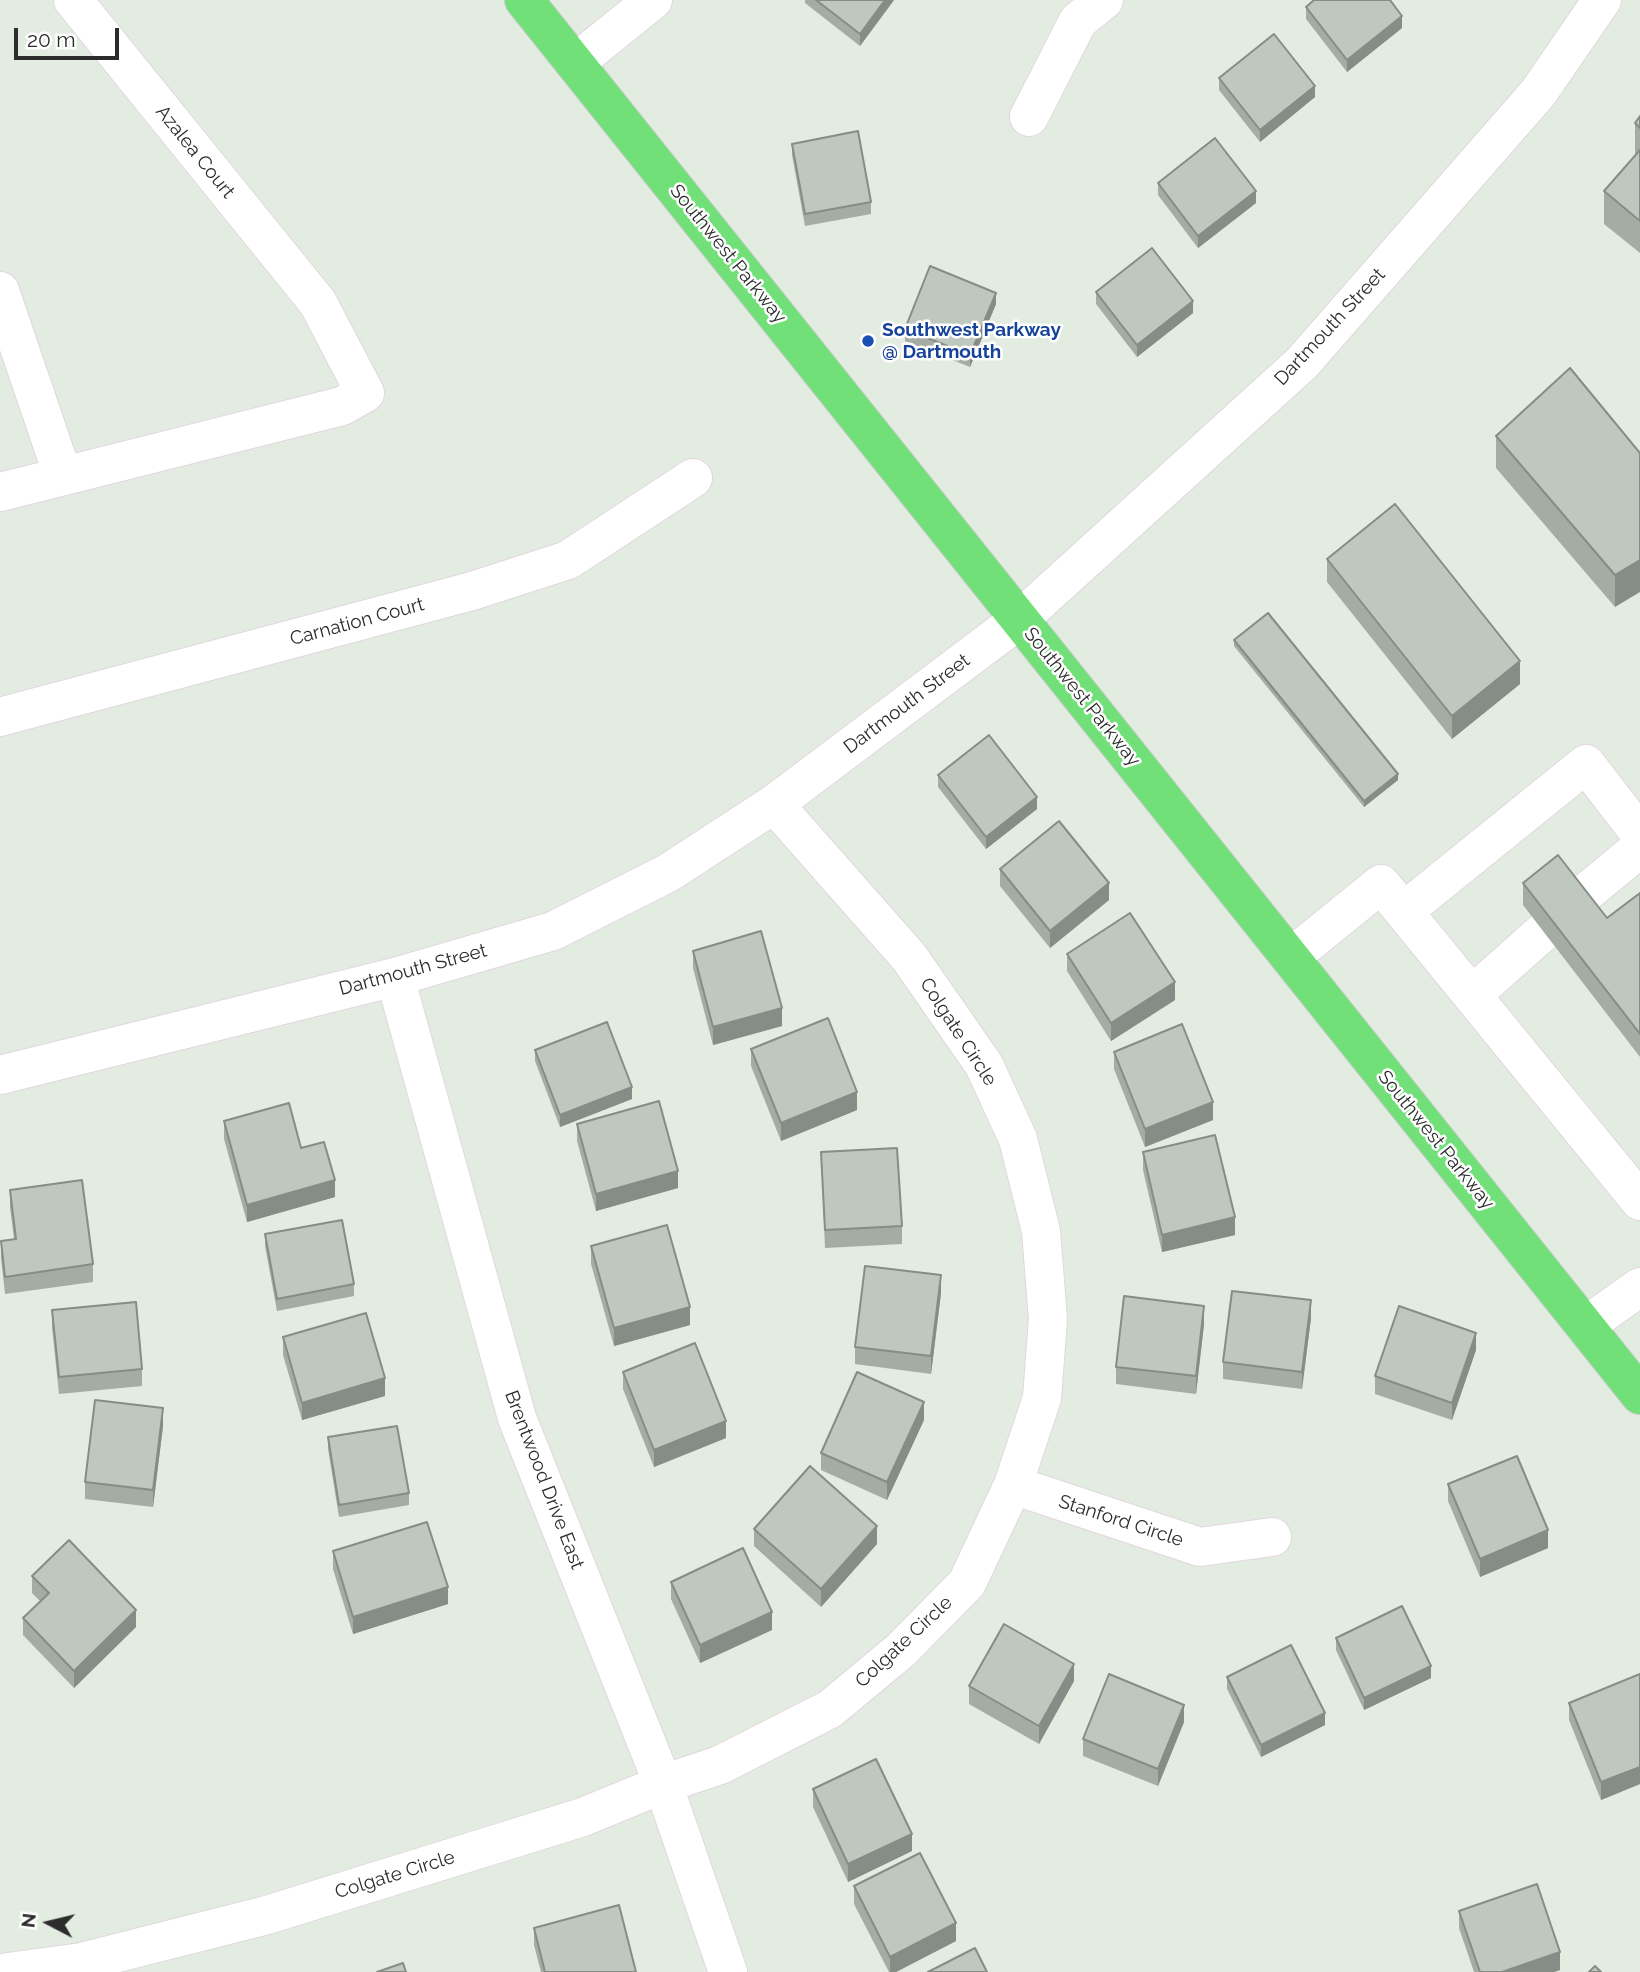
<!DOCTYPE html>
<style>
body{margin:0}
#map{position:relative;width:1640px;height:1972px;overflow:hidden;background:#e2ece0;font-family:Raleway,sans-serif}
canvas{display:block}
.north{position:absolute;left:14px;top:1888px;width:70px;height:70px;-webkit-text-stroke:5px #fff;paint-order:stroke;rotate:277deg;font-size:19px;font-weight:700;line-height:28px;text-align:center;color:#2c2c2c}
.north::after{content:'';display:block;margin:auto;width:24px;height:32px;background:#2c2c2c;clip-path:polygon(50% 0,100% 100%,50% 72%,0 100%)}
.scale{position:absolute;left:14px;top:28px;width:105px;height:32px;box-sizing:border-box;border:4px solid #2c2c2c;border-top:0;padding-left:9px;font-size:21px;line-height:24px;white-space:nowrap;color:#2c2c2c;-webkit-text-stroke:5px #fff;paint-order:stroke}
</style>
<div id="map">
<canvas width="1640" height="1972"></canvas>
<div class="north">N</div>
<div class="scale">20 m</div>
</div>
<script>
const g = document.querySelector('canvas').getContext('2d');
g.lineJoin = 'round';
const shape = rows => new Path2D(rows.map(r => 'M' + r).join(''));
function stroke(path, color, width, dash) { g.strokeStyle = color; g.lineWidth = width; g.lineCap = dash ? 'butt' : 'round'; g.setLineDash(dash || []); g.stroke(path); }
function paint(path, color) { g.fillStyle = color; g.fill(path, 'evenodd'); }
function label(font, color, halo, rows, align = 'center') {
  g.font = font + ' Raleway,sans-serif'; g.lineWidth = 5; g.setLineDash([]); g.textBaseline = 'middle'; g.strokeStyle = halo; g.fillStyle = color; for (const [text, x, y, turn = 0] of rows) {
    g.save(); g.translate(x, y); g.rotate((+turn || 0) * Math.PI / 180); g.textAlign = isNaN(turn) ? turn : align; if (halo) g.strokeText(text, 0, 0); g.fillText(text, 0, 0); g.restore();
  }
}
const minor = shape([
 [575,63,653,0],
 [1029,117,1078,21,1104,0],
 [0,291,63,476],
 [0,492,342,406,365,393,318,303,73,0],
 [0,717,472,591,568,560,693,478],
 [1576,901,1640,848],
 [1404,911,1586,764,1640,834],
 [1291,957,1381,884,1640,1201],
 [395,977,517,1418,663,1784,728,1972],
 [1472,995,1543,932],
 [0,1075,395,977,553,931,668,873,774,804,1020,619,1302,363,1538,93,1602,0],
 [1585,1326,1640,1287],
 [1013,1485,1200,1547,1272,1537],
 [8,1972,82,1962,267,1915,583,1817,663,1784,720,1765,830,1709,901,1650,967,1583,1013,1485,1042,1398,1048,1319,1041,1231,1018,1139,984,1065,909,957,774,804]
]);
const major = shape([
 [524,0,1640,1395]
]);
const wall = shape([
 [805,0,894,0,860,46,805,3],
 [1306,7,1402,28,1347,72,1306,19],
 [1219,78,1315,97,1260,142,1219,90],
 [1640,116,1640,253,1604,224,1604,191,1635,155,1635,123],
 [792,144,871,202,871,214,805,226,792,155],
 [1158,183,1256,203,1198,248,1158,195],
 [1096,292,1193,313,1137,357,1096,304],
 [996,304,970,367,905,341,905,329],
 [1496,436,1640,453,1615,607,1496,468],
 [1327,559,1520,684,1452,739,1327,582],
 [1234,640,1398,780,1364,807,1234,646],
 [938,775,1037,809,986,849,938,787],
 [1000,869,1109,900,1050,948,1000,886],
 [1523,883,1607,918,1640,893,1640,1057,1523,905],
 [693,951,782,1026,713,1045,693,968],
 [1067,954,1175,1000,1111,1041,1067,971],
 [751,1049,857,1110,781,1141,751,1066],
 [535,1050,632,1099,560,1127,535,1061],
 [1114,1052,1213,1120,1145,1147,1114,1069],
 [224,1121,301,1148,335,1197,247,1222,224,1139],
 [577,1124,678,1188,596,1211,577,1141],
 [821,1152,902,1226,902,1244,825,1248],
 [1143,1152,1235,1235,1162,1252,1143,1170],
 [10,1190,93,1264,93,1282,5,1294,1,1258,1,1241,14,1239,10,1207],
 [265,1234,354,1284,354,1296,277,1311,265,1246],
 [591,1246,690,1325,614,1346,591,1264],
 [941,1293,931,1374,855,1364,855,1347],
 [52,1310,142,1369,142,1386,59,1394,52,1327],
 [1311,1318,1302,1389,1223,1379,1223,1362],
 [1204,1324,1196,1394,1116,1384,1116,1367],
 [283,1337,385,1396,302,1420,283,1355],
 [1476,1350,1452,1420,1375,1394,1375,1376],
 [623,1372,726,1438,654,1467,623,1389],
 [924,1420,887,1500,821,1470,821,1453],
 [163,1426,153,1507,85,1499,85,1482],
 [328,1437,409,1493,409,1505,339,1517,328,1449],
 [1448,1484,1548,1548,1480,1577,1448,1501],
 [754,1529,877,1544,821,1607,754,1546],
 [333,1551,448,1604,353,1634,333,1569],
 [32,1576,136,1627,74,1688,23,1635,23,1618,40,1601,32,1593],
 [671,1582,772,1630,700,1663,671,1599],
 [1336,1638,1431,1678,1364,1710,1336,1650],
 [1640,1674,1640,1784,1601,1800,1569,1720,1569,1703],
 [1227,1677,1325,1725,1261,1757,1227,1689],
 [1074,1681,1039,1744,969,1704,969,1686],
 [1184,1722,1158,1786,1083,1756,1083,1739],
 [813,1789,912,1851,848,1882,813,1807],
 [854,1886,956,1941,896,1972,889,1972,854,1904],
 [1459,1911,1560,1970,1554,1972,1474,1972,1459,1928],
 [534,1928,636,1972,541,1972,534,1945]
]);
const shadedWall = shape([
 [885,0,894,0,860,46,860,34],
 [1402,16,1402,28,1347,72,1347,60],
 [1315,86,1315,97,1260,142,1260,130],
 [1256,191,1256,203,1198,248,1198,236],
 [996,293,996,304,970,367,970,355],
 [1193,301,1193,313,1137,357,1137,345],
 [1640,560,1640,592,1615,607,1615,575],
 [1520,661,1520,684,1452,739,1452,716],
 [1398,774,1398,780,1364,807,1364,801],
 [1037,797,1037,809,986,849,986,837],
 [1109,883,1109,900,1050,948,1050,931],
 [1175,982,1175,1000,1111,1041,1111,1023],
 [782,1008,782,1026,713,1045,713,1027],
 [632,1087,632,1099,560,1127,560,1115],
 [857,1092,857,1110,781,1141,781,1123],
 [1213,1102,1213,1120,1145,1147,1145,1129],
 [678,1171,678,1188,596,1211,596,1194],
 [335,1180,335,1197,247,1222,247,1205],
 [1235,1217,1235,1235,1162,1252,1162,1235],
 [941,1275,941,1293,931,1374,931,1356],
 [1311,1300,1311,1318,1302,1389,1302,1372],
 [1204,1306,1204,1324,1196,1394,1196,1376],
 [690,1307,690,1325,614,1346,614,1328],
 [1476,1333,1476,1350,1452,1420,1452,1403],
 [385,1378,385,1396,302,1420,302,1403],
 [924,1402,924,1420,887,1500,887,1482],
 [163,1408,163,1426,153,1507,153,1490],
 [726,1421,726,1438,654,1467,654,1450],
 [877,1526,877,1544,821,1607,821,1589],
 [1548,1530,1548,1548,1480,1577,1480,1559],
 [448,1587,448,1604,353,1634,353,1617],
 [136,1610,136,1627,74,1688,74,1671],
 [772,1612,772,1630,700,1663,700,1645],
 [1074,1664,1074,1681,1039,1744,1039,1726],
 [1431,1666,1431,1678,1364,1710,1364,1698],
 [1184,1705,1184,1722,1158,1786,1158,1769],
 [1325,1713,1325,1725,1261,1757,1261,1745],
 [1640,1767,1640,1784,1601,1800,1601,1782],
 [912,1834,912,1851,848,1882,848,1864],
 [956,1923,956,1941,896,1972,890,1972,890,1957],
 [1560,1952,1560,1970,1554,1972,1502,1972]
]);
const building = shape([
 [816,0,885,0,860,34,816,0],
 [1314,0,1390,0,1402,16,1347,60,1306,7,1314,0],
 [1274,34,1315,86,1260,130,1219,78,1274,34],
 [1640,116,1640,128,1635,123,1640,116],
 [858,131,871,202,805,214,792,144,858,131],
 [1215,138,1256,191,1198,236,1158,183,1215,138],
 [1640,150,1640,221,1604,191,1640,150],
 [1152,248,1193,301,1137,345,1096,292,1152,248],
 [930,266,996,293,970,355,905,329,930,266],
 [1570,368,1640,453,1640,560,1615,575,1496,436,1570,368],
 [1395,504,1520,661,1452,716,1327,559,1395,504],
 [1268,613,1398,774,1364,801,1234,640,1268,613],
 [989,735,1037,797,986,837,938,775,989,735],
 [1059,821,1109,883,1050,931,1000,869,1059,821],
 [1558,855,1607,918,1640,893,1640,1034,1523,883,1558,855],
 [1130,913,1175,982,1111,1023,1067,954,1130,913],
 [761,931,782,1008,713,1027,693,951,761,931],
 [828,1018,857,1092,781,1123,751,1049,828,1018],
 [607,1022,632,1087,560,1115,535,1050,607,1022],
 [1182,1024,1213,1102,1145,1129,1114,1052,1182,1024],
 [659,1101,678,1171,596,1194,577,1124,659,1101],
 [289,1103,301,1148,324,1142,335,1180,247,1205,224,1121,289,1103],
 [1215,1135,1235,1217,1162,1235,1143,1152,1215,1135],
 [897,1148,902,1226,825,1230,821,1152,897,1148],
 [82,1180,93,1264,5,1277,1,1241,16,1239,10,1190,82,1180],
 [342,1220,354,1284,277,1299,265,1234,342,1220],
 [667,1225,690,1307,614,1328,591,1246,667,1225],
 [865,1266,941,1275,931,1356,855,1347,865,1266],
 [1232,1291,1311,1300,1302,1372,1223,1362,1232,1291],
 [1124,1296,1204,1306,1196,1376,1116,1367,1124,1296],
 [136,1302,142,1369,59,1377,52,1310,136,1302],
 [1399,1306,1476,1333,1452,1403,1375,1376,1399,1306],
 [366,1313,385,1378,302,1403,283,1337,366,1313],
 [695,1343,726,1421,654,1450,623,1372,695,1343],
 [857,1372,924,1402,887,1482,821,1453,857,1372],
 [95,1400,163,1408,153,1490,85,1482,95,1400],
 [397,1426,409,1493,339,1505,328,1437,397,1426],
 [1517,1456,1548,1530,1480,1559,1448,1484,1517,1456],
 [810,1466,877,1526,821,1589,754,1529,810,1466],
 [427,1522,448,1587,353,1617,333,1551,427,1522],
 [69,1540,136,1610,74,1671,23,1618,49,1593,32,1576,69,1540],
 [743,1548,772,1612,700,1645,671,1582,743,1548],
 [1402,1606,1431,1666,1364,1698,1336,1638,1402,1606],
 [1004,1624,1074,1664,1039,1726,969,1686,1004,1624],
 [1291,1645,1325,1713,1261,1745,1227,1677,1291,1645],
 [1109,1674,1184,1705,1158,1769,1083,1739,1109,1674],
 [1640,1674,1640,1767,1601,1782,1569,1703,1640,1674],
 [876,1759,912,1834,848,1864,813,1789,876,1759],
 [920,1853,956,1923,890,1957,854,1886,920,1853],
 [1537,1884,1560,1952,1502,1972,1480,1972,1459,1911,1537,1884],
 [619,1905,636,1972,545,1972,534,1928,619,1905],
 [975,1948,987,1972,928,1972,975,1948],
 [403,1963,406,1972,377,1972,403,1963],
 [1595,1966,1601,1972,1589,1972,1595,1966]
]);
const markers = [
 [868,341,7,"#1a4fb4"]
];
const streetNames = [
 ["Azalea Court",195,152,51],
 ["Southwest Parkway",728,254,51],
 ["Dartmouth Street",1330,327,-47],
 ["Carnation Court",357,622,-15],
 ["Southwest Parkway",1082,697,51],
 ["Dartmouth Street",907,704,-37],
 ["Dartmouth Street",413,970,-15],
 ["Colgate Circle",958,1032,57],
 ["Southwest Parkway",1436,1140,51],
 ["Brentwood Drive East",544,1480,69],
 ["Stanford Circle",1121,1521,18],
 ["Colgate Circle",904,1642,-43],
 ["Colgate Circle",395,1875,-17]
];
const transitNames = [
 ["Southwest Parkway",882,330],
 ["@ Dartmouth",882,352]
];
stroke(minor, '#e3d6e1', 40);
stroke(major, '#ccc', 40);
stroke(minor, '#fff', 38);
stroke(major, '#71e078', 38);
paint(wall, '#a4aca4');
paint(shadedWall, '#868c86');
paint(building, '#bfc8bf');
stroke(building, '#868c86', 2);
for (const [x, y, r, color] of markers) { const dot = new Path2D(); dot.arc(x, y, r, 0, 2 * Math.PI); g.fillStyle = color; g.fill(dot); stroke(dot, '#fff', 2.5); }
label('19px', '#2c2c2c', '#fff', streetNames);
label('bold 19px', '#164399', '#fff', transitNames, 'left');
</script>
